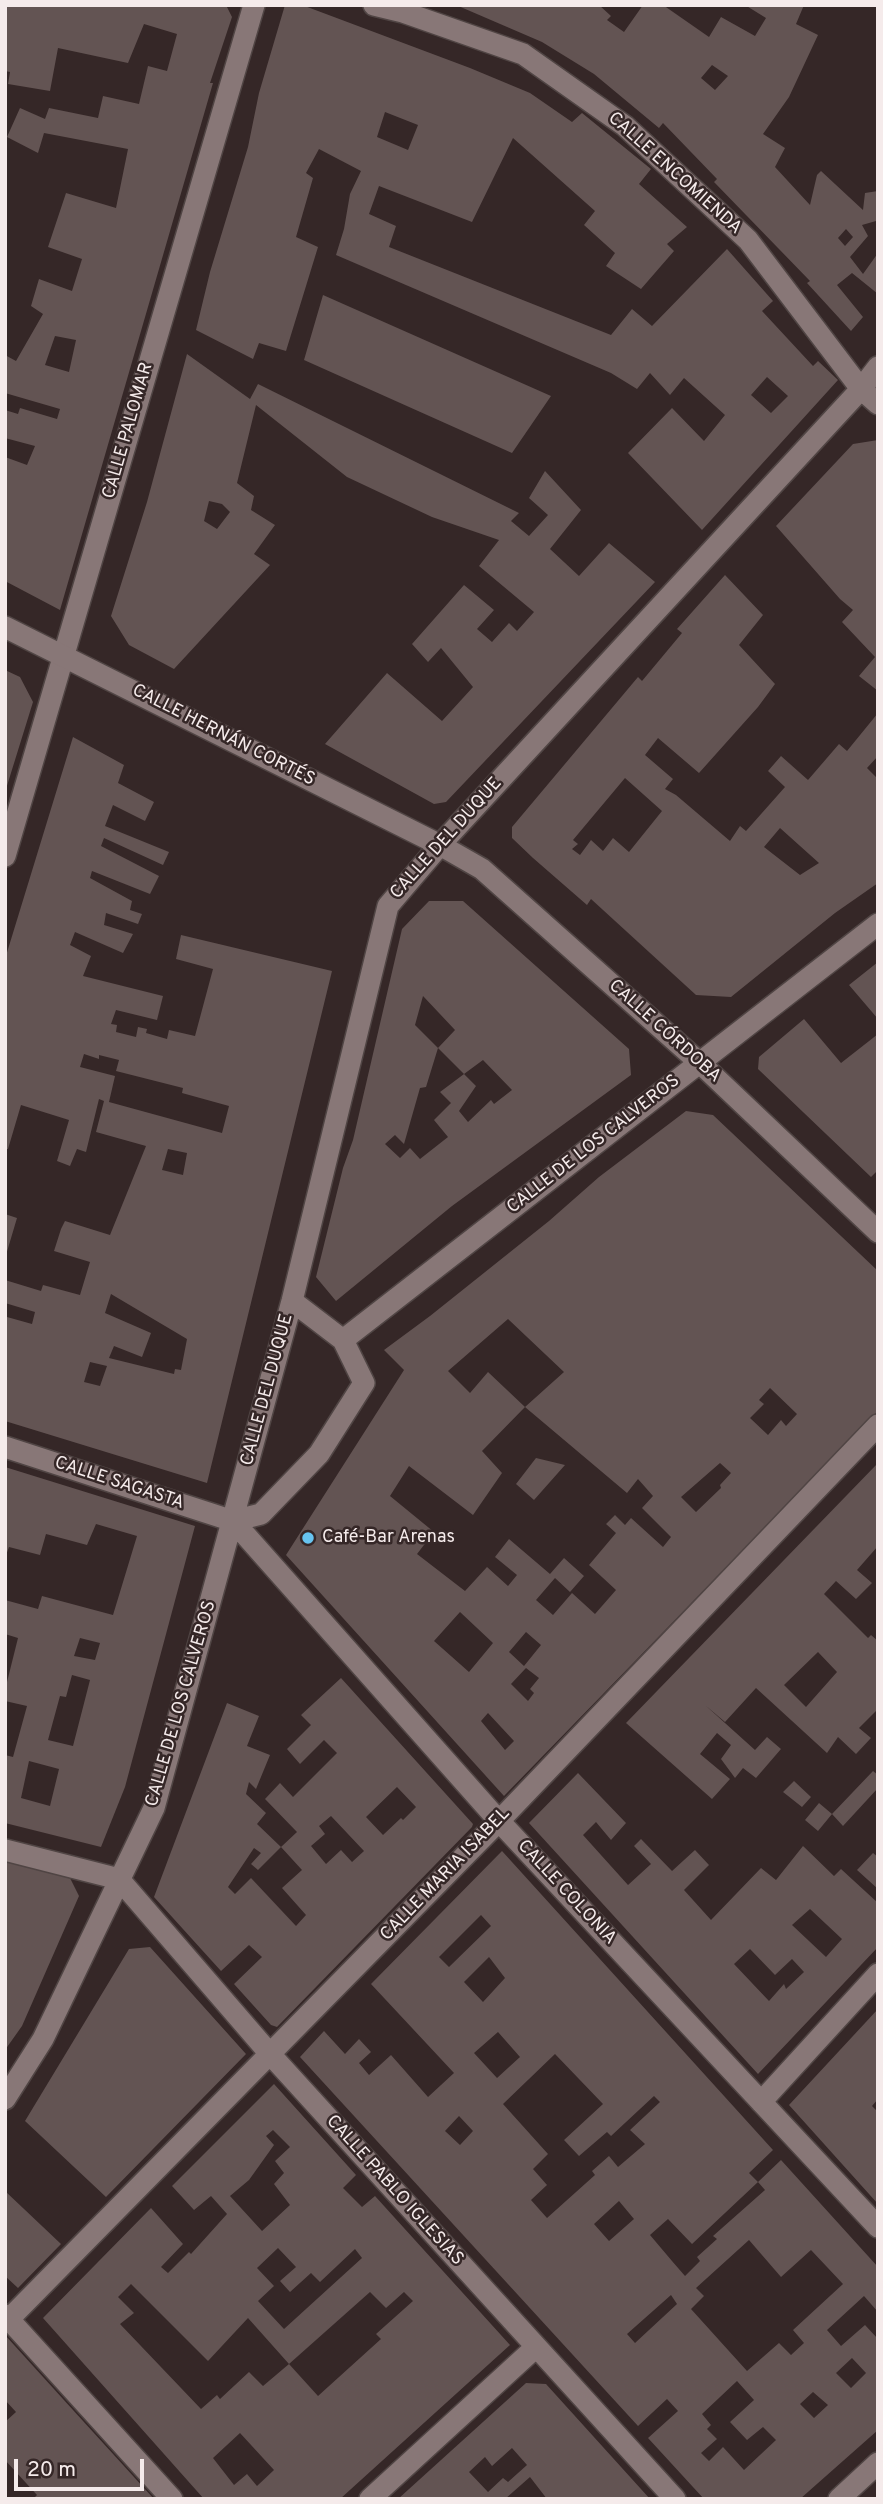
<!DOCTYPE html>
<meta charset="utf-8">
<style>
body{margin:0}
#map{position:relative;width:883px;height:2504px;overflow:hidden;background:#352727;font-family:Overpass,sans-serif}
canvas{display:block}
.frame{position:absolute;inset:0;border:7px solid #f5ebeb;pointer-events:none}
.scale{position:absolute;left:14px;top:2459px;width:130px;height:32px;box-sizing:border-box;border:4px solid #f5ebeb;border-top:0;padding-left:9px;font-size:21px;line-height:24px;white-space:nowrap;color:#f5ebeb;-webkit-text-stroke:5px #352727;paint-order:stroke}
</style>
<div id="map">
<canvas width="883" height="2504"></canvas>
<div class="frame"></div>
<div class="scale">20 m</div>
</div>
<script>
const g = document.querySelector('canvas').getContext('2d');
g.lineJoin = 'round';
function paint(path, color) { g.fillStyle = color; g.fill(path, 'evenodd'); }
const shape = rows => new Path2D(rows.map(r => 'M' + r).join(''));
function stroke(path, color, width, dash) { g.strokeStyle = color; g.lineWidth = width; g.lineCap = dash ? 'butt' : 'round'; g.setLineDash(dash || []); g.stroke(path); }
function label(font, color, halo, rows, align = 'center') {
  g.font = font + ' Overpass,sans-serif'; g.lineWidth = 5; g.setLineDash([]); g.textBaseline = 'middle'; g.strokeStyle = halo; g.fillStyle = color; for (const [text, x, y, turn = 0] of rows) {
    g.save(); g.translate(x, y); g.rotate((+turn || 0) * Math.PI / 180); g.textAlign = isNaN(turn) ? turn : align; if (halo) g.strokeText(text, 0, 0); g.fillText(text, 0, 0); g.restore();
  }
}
const building = shape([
 [5,5,226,5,232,17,210,83,213,83,60,610,5,581,5,457,27,465,35,446,5,438,5,410,18,414,20,408,57,419,60,409,5,393,5,355,16,361,43,314,31,306,39,279,72,291,82,259,48,247,66,193,116,208,128,149,44,133,38,153,7,137,20,108,45,119,49,108,98,118,103,96,139,104,148,66,167,71,177,34,144,24,128,63,58,48,50,91,8,84,10,72,5,71],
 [55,336,76,340,69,372,45,365],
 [285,5,302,5,470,68,530,93,572,122,582,113,651,169,639,184,687,227,667,244,674,251,641,289,606,266,615,253,584,225,595,211,513,138,472,222,379,186,369,214,396,226,389,247,611,335,632,309,652,326,727,249,773,301,762,311,813,366,818,361,838,380,702,530,628,453,672,408,704,441,725,415,684,378,670,395,650,373,637,389,611,373,336,255,344,229,350,194,361,171,319,149,306,173,313,178,296,237,318,247,286,351,259,343,253,359,196,330,210,272,248,147,259,93],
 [385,112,418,125,408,150,377,137],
 [767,377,788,396,771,413,751,395],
 [456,5,599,5,611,16,607,20,624,32,643,5,663,5,709,37,721,17,755,36,766,18,745,5,804,5,796,24,818,35,789,97,763,134,785,148,775,167,810,205,817,175,821,171,863,210,865,193,878,191,878,223,876,221,862,225,868,236,850,257,863,274,878,253,878,294,852,273,837,285,863,317,851,331,807,283,810,281,714,182,717,179,663,123,659,128,594,74,542,42],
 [712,65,728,76,715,90,701,78],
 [846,229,853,237,845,246,838,238],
 [323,295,551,396,512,453,304,360],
 [187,354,250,399,258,384,519,513,511,521,529,536,548,515,529,498,545,471,581,510,550,549,579,576,609,543,655,582,446,802,434,804,325,744,387,673,442,721,473,687,441,648,428,662,412,644,464,585,494,610,477,629,492,642,509,623,517,631,534,612,479,566,499,540,432,517,347,477,256,405,237,483,254,496,251,510,275,525,254,554,270,565,174,669,129,645,111,616,147,502],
 [209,501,222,504,230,512,217,529,204,521],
 [878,440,878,691,859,676,875,657,842,622,853,610,840,599,776,526,853,444],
 [725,575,763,615,739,645,775,684,758,707,699,773,658,738,645,755,673,779,665,789,676,795,730,841,740,826,746,831,785,787,768,771,781,756,808,780,839,744,847,751,878,713,878,756,867,768,878,779,878,883,835,913,731,997,696,995,591,899,587,905,533,858,512,838,512,827,638,677,642,681,682,633,677,629],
 [625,778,662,811,629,852,613,838,603,851,591,840,580,855,572,849,578,844,573,840],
 [780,828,819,863,800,875,764,847],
 [5,670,20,677,33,702,6,789],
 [73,737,124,765,118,783,154,802,145,821,113,805,105,826,169,852,163,865,104,838,101,846,159,876,150,894,92,871,90,878,132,901,130,910,142,914,138,924,106,913,104,925,133,934,123,953,75,932,70,945,91,956,83,976,163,996,157,1020,116,1010,111,1024,117,1025,116,1032,136,1037,138,1027,147,1029,146,1033,167,1039,169,1030,195,1036,213,969,176,959,181,935,332,971,207,1483,5,1421,5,1321,7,1317,32,1324,35,1312,5,1303,5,1280,41,1291,43,1285,80,1295,90,1262,54,1251,61,1229,65,1221,110,1235,146,1146,96,1132,104,1101,99,1099,86,1152,77,1149,70,1166,57,1161,69,1120,21,1105,8,1149,5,1149,5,959],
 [84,1054,99,1059,99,1055,119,1060,116,1071,183,1088,182,1093,229,1106,222,1133,109,1102,115,1076,80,1067],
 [168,1149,187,1153,183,1175,162,1170],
 [111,1294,187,1339,181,1370,175,1369,174,1374,109,1358,114,1346,142,1357,151,1333,105,1313],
 [90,1362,107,1366,100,1386,84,1382],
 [429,901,463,901,629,1049,631,1075,452,1206,336,1301,316,1277,343,1168,353,1140,402,929],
 [423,996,455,1030,438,1048,464,1074,483,1060,512,1090,494,1104,491,1100,468,1122,459,1111,476,1086,464,1074,440,1092,451,1103,434,1120,448,1137,420,1159,410,1148,400,1158,385,1144,395,1135,404,1144,420,1088,426,1087,438,1048,415,1025],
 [878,962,878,1019,849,985],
 [804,1019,841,1063,878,1034,878,1170,871,1177,758,1069,759,1057],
 [686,1111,713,1115,878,1271,878,1411,504,1796,286,1555,404,1370,384,1350,430,1316,549,1221,599,1177],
 [508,1319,564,1372,525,1407,627,1493,638,1479,653,1496,642,1508,671,1537,663,1547,631,1518,625,1525,615,1515,606,1524,616,1533,589,1565,616,1590,595,1614,572,1593,553,1615,536,1600,555,1578,570,1592,584,1576,564,1558,550,1574,509,1539,495,1557,517,1575,508,1586,487,1567,465,1591,417,1554,434,1532,390,1496,409,1466,473,1515,502,1473,482,1451,525,1407,488,1372,470,1393,448,1371],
 [770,1388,797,1414,786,1426,781,1420,768,1435,750,1418,764,1404,759,1400],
 [720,1463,731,1473,720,1485,721,1488,696,1512,681,1497],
 [460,1612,493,1643,469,1672,434,1641],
 [526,1632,541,1645,524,1666,509,1652],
 [526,1668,539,1678,530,1689,534,1693,528,1701,511,1684],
 [488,1713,514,1741,505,1750,481,1721],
 [5,1214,17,1218,6,1255,5,1255],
 [536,1458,565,1465,534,1500,516,1484],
 [878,1463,878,1546,857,1570,872,1583,856,1599,836,1581,824,1594,868,1638,871,1635,878,1641,878,1709,859,1728,871,1738,856,1754,838,1737,827,1753,756,1688,725,1722,705,1705,755,1750,767,1737,781,1749,756,1778,743,1768,735,1778,721,1759,731,1745,717,1733,700,1754,730,1779,712,1799,626,1723],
 [818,1652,837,1672,806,1707,784,1685],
 [5,1467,195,1526,125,1787,101,1847,5,1823,5,1755,13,1757,27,1706,5,1701,5,1681,7,1682,18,1638,5,1634,5,1600,38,1609,42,1596,113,1615,137,1536,96,1524,87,1545,46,1534,40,1555,9,1547,5,1558],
 [80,1638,100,1643,95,1660,74,1656],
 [72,1675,90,1680,73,1746,48,1740,60,1696,66,1697],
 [29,1761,59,1769,50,1806,21,1798],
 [341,1678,473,1824,472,1827,277,2027,271,2025,234,1984,262,1957,249,1945,221,1971,154,1897,227,1703,259,1716,247,1746,270,1755,256,1789,249,1782,246,1794,266,1813,257,1824,281,1847,258,1870,251,1864,261,1853,254,1848,228,1887,235,1894,251,1878,296,1926,306,1915,282,1888,302,1870,281,1847,297,1832,265,1799,280,1783,293,1797,337,1753,324,1740,300,1764,287,1749,311,1725,301,1715],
 [397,1787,416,1807,403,1820,401,1818,383,1835,366,1817],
 [331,1816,364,1851,352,1862,341,1850,326,1864,311,1846,325,1834,319,1826],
 [873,1771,878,1775,878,1788,843,1826,832,1814],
 [578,1773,626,1823,611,1840,596,1822,583,1835,628,1885,651,1864,634,1846,641,1839,672,1871,695,1850,709,1865,684,1890,711,1920,761,1868,776,1880,803,1846,834,1876,841,1869,878,1903,878,1947,758,2074,529,1823],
 [810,1909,842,1939,826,1957,792,1925],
 [750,1949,775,1975,792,1959,804,1972,786,1989,784,1984,769,2001,734,1964],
 [794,1781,811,1797,802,1807,783,1792],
 [819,1803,832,1814,818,1831,805,1820],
 [502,1851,773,2150,749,2173,758,2182,692,2244,668,2219,650,2235,672,2261,685,2276,700,2261,697,2257,717,2239,713,2236,765,2190,758,2182,781,2160,878,2267,878,2312,864,2296,827,2330,841,2346,865,2325,878,2339,878,2430,800,2499,704,2499,648,2438,678,2411,667,2399,638,2426,300,2057,324,2031,345,2054,359,2039,371,2052,359,2063,369,2075,391,2055,428,2097,454,2073,371,1984],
 [481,1915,491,1926,449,1967,439,1957],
 [489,1957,505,1978,483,2002,464,1982],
 [498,2032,520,2057,497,2078,474,2053],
 [555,2054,603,2104,564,2140,579,2156,607,2132,611,2136,654,2096,660,2102,630,2130,645,2144,618,2167,609,2156,592,2171,595,2175,547,2218,531,2200,547,2185,533,2169,548,2154,503,2104],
 [459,2116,473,2131,460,2145,445,2131],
 [619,2201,634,2219,609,2241,594,2224],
 [749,2240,781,2277,811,2250,843,2284,793,2330,804,2343,791,2355,779,2343,747,2371,691,2309,704,2296,696,2288],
 [671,2295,677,2304,635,2343,627,2334],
 [852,2358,866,2373,851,2388,836,2373],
 [737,2381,754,2400,730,2422,747,2440,763,2427,776,2440,744,2470,723,2447,709,2461,701,2453,717,2439,707,2429,711,2425,702,2414],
 [813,2392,828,2405,814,2418,800,2404],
 [873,1853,878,1857,878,1889,857,1870],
 [5,1861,70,1878,79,1896,22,2026,5,2050],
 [150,1947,246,2054,106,2197,25,2121,129,1949],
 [878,2009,878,2099,872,2106,878,2112,878,2204,789,2105],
 [274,2084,356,2175,343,2188,362,2207,375,2196,510,2345,340,2499,204,2499,43,2318,151,2208,183,2244,161,2267,168,2273,189,2252,191,2254,227,2214,211,2196,194,2210,172,2186],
 [273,2130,290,2147,275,2161,284,2173,274,2184,290,2205,262,2231,230,2196,249,2180,274,2145,266,2136],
 [278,2248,296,2267,280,2281,290,2292,311,2273,320,2282,355,2249,362,2258,284,2329,258,2301,274,2286,257,2268],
 [131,2284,208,2361,248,2318,289,2364,263,2386,249,2372,220,2399,217,2395,201,2409,120,2324,134,2313,118,2297],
 [370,2292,386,2308,404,2292,413,2301,376,2334,381,2339,318,2396,289,2364],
 [240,2433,274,2470,257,2486,247,2474,234,2485,213,2458],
 [5,2191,61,2244,18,2288,5,2276],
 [5,2335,63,2399,154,2499,33,2499,37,2495,5,2460,5,2422,16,2412,5,2400],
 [526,2383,546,2384,650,2499,547,2499,530,2477,505,2499,398,2499],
 [512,2448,527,2465,508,2482,503,2478,488,2492,469,2472,485,2457,492,2466]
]);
const street = shape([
 [374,5,403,12,523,54,625,126,748,240,861,389,878,404],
 [5,856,254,5],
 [292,1301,343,1340],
 [5,1447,233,1521],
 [233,1521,499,1821,878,2227],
 [233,1521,261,1514,319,1454,364,1383,343,1340,878,924],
 [5,1850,119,1879,270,2054,675,2499],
 [5,2099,43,2039,154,1808,292,1301,388,906,440,845,861,389,878,367],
 [761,2102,878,1974],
 [5,2315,172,2499],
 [9,2319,499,1821,878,1425],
 [370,2499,536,2347],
 [839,2499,878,2463]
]);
const secondary = shape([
 [5,627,440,845,482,869,700,1063,878,1232]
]);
const markers = [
 [308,1538,7,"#67c4f0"]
];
const streetNames = [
 ["CALLE ENCOMIENDA",674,174,42],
 ["CALLE PALOMAR",129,431,-74],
 ["CALLE HERNÁN CORTÉS",223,736,27],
 ["CALLE DEL DUQUE",447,839,-48],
 ["CALLE CÓRDOBA",664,1032,42],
 ["CALLE DE LOS CALVEROS",594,1145,-38],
 ["CALLE DEL DUQUE",268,1390,-75],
 ["CALLE SAGASTA",119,1484,18],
 ["CALLE DE LOS CALVEROS",182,1704,-74],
 ["CALLE MARIA ISABEL",446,1875,-46],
 ["CALLE COLONIA",566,1893,47],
 ["CALLE PABLO IGLESIAS",394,2191,48]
];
const poiNames = [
 ["Café-Bar Arenas",322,1538]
];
paint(building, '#635453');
stroke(street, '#504544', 24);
stroke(secondary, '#504544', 24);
stroke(street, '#877', 21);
stroke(secondary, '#877', 21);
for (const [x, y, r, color] of markers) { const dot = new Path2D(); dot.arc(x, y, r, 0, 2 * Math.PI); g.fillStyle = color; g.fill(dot); stroke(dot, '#352727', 2.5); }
label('18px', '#f5ebeb', '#352727', streetNames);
label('18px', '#f5ebeb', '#352727', poiNames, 'left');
</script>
